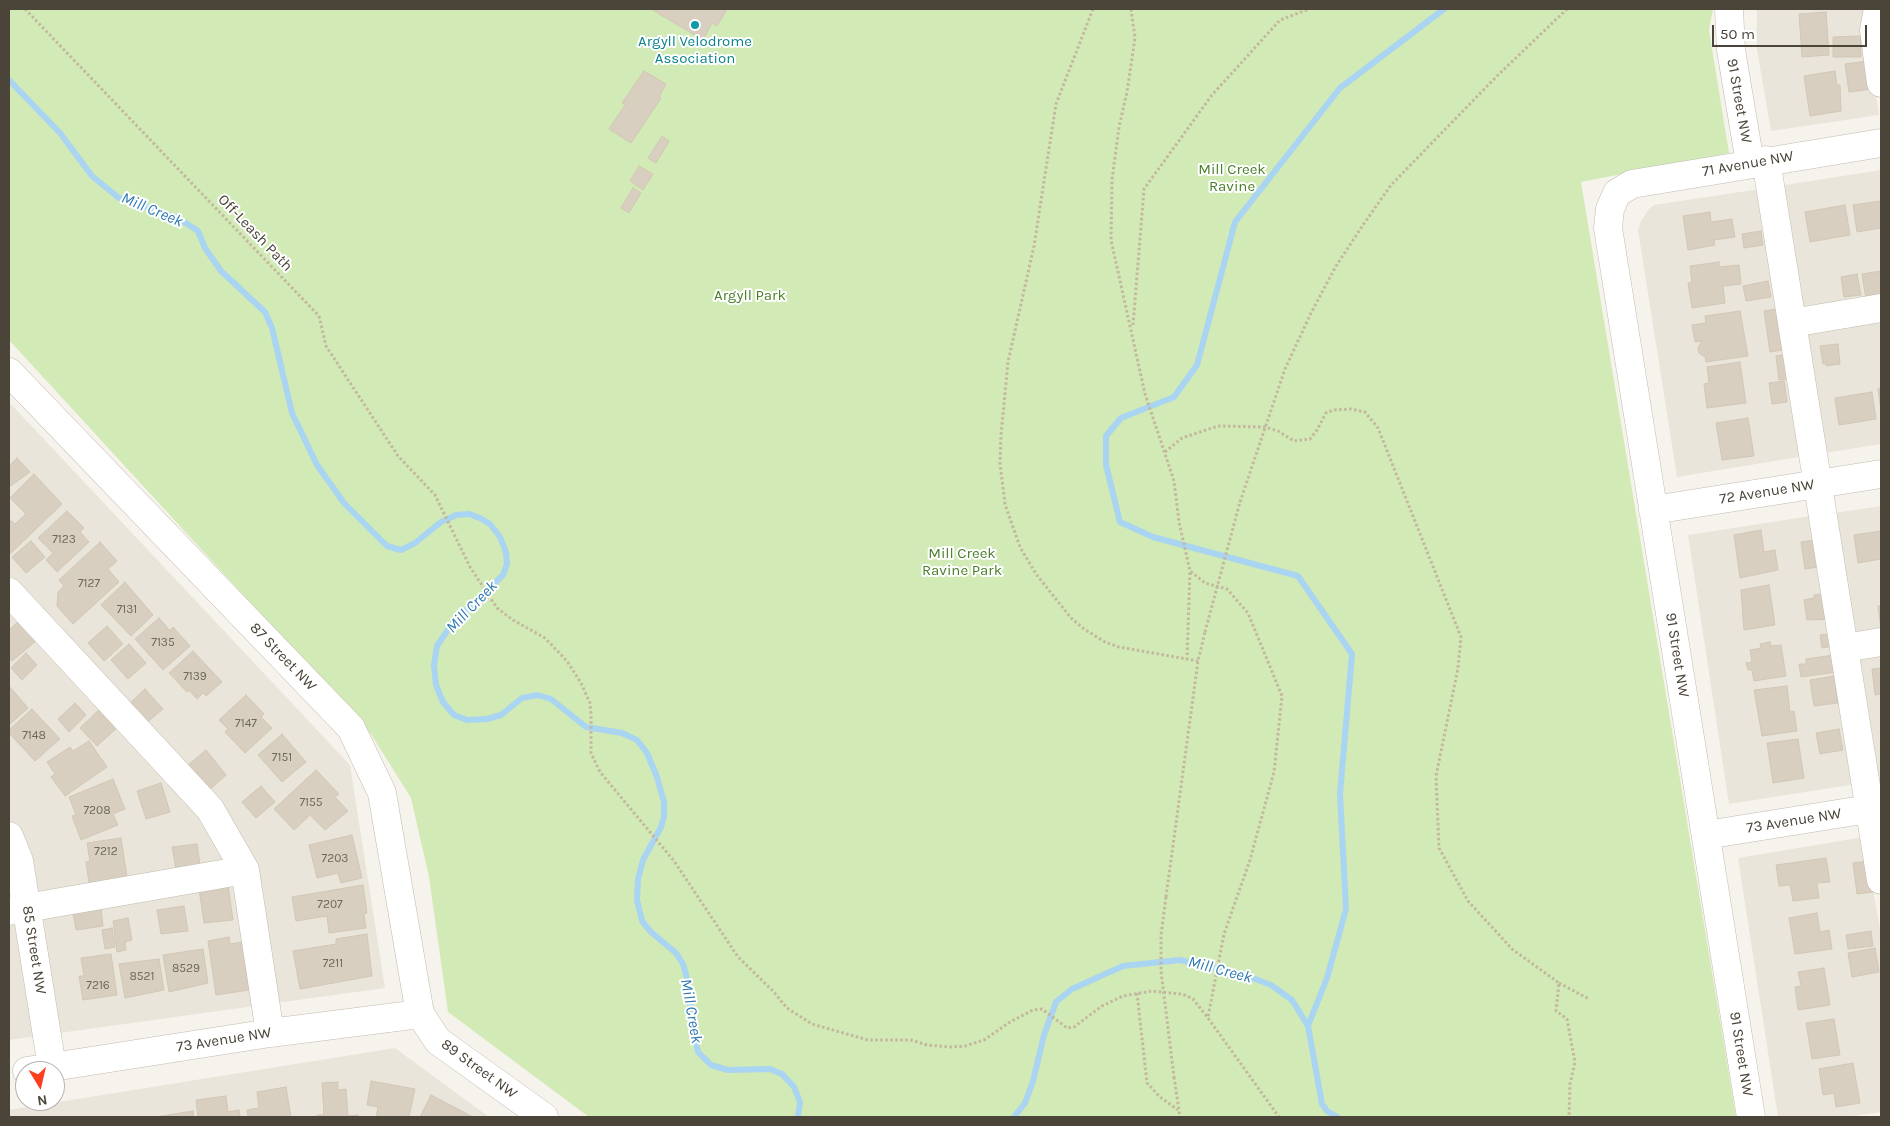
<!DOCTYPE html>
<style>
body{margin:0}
#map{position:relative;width:1890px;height:1126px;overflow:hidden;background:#f6f3ec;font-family:Karla,sans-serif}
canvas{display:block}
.frame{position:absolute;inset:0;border:10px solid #4b4439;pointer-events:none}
.north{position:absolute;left:15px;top:1061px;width:50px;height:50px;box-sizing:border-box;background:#fff;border:1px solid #b7b4b0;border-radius:50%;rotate:171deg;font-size:14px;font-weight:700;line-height:20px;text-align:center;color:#4b4439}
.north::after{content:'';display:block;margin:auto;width:18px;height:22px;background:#fc3f1d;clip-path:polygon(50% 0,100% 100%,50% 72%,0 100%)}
.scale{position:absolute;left:1712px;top:25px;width:155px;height:22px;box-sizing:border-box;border:2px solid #4b4439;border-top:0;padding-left:6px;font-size:15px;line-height:18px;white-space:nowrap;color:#4b4439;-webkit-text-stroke:4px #fff;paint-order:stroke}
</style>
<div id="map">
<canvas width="1890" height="1126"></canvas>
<div class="frame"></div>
<div class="north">N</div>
<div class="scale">50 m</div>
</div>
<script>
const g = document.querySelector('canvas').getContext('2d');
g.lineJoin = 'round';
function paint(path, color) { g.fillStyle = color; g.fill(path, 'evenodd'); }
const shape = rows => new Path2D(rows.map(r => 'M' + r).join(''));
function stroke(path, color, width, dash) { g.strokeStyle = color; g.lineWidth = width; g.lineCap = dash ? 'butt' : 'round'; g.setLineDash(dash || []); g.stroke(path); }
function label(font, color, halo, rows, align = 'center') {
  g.font = font + ' Karla,sans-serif'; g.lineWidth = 4; g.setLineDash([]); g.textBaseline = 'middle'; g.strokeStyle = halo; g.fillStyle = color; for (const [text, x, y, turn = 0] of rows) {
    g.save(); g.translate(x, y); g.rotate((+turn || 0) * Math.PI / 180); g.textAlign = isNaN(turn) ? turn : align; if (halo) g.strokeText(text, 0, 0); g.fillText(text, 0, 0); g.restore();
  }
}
const residential = shape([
 [1757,9,1869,9,1869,54,1879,115,1771,131,1757,50],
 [1881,170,1881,301,1798,314,1779,186],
 [1760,189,1805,456,1677,477,1638,230,1641,221,1649,209,1654,205],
 [1881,318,1881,444,1825,453,1807,330],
 [9,402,350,765,385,988,9,1040],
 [1881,506,1881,636,1856,640,1834,513],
 [1817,515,1856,784,1729,804,1688,535],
 [1881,651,1881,780,1878,780,1857,655],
 [1864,837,1881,935,1881,1112,1846,1117,1778,1117,1738,858],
 [395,1048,489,1117,9,1117,9,1110]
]);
const green = shape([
 [9,9,1713,9,1709,30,1729,153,1581,182,1736,1117,589,1117,448,1012,429,877,411,798,371,734,9,340]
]);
const stream = shape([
 [9,80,60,133,92,176,119,198,178,218,198,231,205,248,221,271,265,312,272,328,292,413,317,465,344,503,387,546,401,550,415,543,441,522,456,515,469,514,480,518,490,524,500,537,506,552,507,564,503,575,451,625,437,646,434,665,436,685,443,702,454,715,467,720,487,719,501,715,522,698,538,695,551,699,586,727,622,733,637,740,647,753,657,777,664,802,664,817,661,827,643,860,638,879,637,900,642,921,651,932,676,953,683,964,687,978,694,1034,698,1052,711,1065,728,1070,770,1069,782,1074,794,1087,800,1102,798,1117],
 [1308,1026,1327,978,1346,909,1340,794,1352,654,1298,576,1153,537,1120,522,1106,465,1106,436,1121,418,1174,397,1197,365,1235,222,1340,88,1444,9],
 [1014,1117,1025,1103,1033,1081,1044,1035,1056,1002,1072,989,1123,966,1180,960,1245,975,1271,985,1292,1000,1308,1026,1322,1104,1327,1111,1337,1117]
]);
const building = shape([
 [651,9,727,9,717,26,712,23,703,40,651,9],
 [1826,12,1829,55,1802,57,1799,14,1826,12],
 [1861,36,1861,57,1833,57,1833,37,1861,36],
 [1869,61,1873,89,1849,92,1845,64,1869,61],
 [644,71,666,84,659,97,661,98,631,143,609,129,625,105,622,103,644,71],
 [1835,71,1837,85,1840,85,1841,111,1810,116,1804,76,1835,71],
 [662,136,669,141,656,163,648,158,662,136],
 [639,166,653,174,643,190,630,181,639,166],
 [633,188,641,193,629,213,621,208,633,188],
 [1881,201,1881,228,1857,232,1853,205,1881,201],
 [1845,205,1850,235,1810,242,1805,212,1845,205],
 [1710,212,1711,222,1732,219,1735,237,1714,240,1715,245,1688,250,1683,216,1710,212],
 [1761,231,1763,245,1744,248,1742,234,1761,231],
 [1719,262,1719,267,1739,265,1741,284,1723,286,1725,303,1692,308,1688,283,1692,282,1690,266,1719,262],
 [1881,271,1881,297,1866,299,1862,274,1881,271],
 [1857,274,1861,295,1844,297,1841,277,1857,274],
 [1768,281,1771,297,1746,301,1743,286,1768,281],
 [1788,307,1795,348,1770,352,1764,311,1788,307],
 [1740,311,1748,356,1706,362,1705,357,1699,353,1698,348,1702,341,1695,342,1692,325,1706,323,1705,316,1740,311],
 [1838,344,1840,364,1826,366,1826,364,1823,364,1820,346,1838,344],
 [1796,353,1799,377,1779,380,1776,356,1796,353],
 [1740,362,1746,403,1707,408,1704,384,1709,383,1707,367,1740,362],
 [1784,381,1787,402,1772,404,1769,383,1784,381],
 [1881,388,1881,411,1878,389,1881,388],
 [1872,392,1876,419,1839,425,1835,398,1872,392],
 [1748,418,1754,456,1722,460,1716,423,1748,418],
 [17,458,30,472,9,487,9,464,10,465,17,458],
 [34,474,62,504,9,555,9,521,10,520,15,524,26,514,10,498,34,474],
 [67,511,84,528,80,532,89,542,57,572,46,560,53,553,38,538,67,511],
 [1761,530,1764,552,1775,550,1778,570,1740,578,1734,535,1761,530],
 [1881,531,1881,559,1858,563,1854,535,1881,531],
 [1828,538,1832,565,1805,569,1801,542,1828,538],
 [31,541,45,557,26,573,12,557,31,541],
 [100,542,117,561,108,569,119,582,73,624,57,606,58,592,64,586,59,580,100,542],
 [125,582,153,615,131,636,101,605,125,582],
 [1769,585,1775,625,1744,630,1741,590,1769,585],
 [1836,592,1839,619,1807,620,1804,600,1814,598,1814,595,1836,592],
 [1878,606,1881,606,1881,629,1878,606],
 [159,618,170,631,173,627,190,646,163,670,135,639,159,618],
 [19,621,36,641,12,661,9,658,9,630,19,621],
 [107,626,123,644,104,661,88,643,107,626],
 [1844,632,1846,644,1822,648,1820,635,1844,632],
 [1770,642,1771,646,1781,645,1786,676,1754,681,1752,670,1748,670,1746,663,1752,662,1750,650,1761,648,1760,644,1770,642],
 [129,644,146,663,128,679,111,660,129,644],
 [193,651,222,682,206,696,203,693,197,699,189,690,187,692,169,673,193,651],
 [26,653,37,665,22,680,11,668,26,653],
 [1834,655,1837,672,1801,677,1799,664,1806,664,1806,659,1834,655],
 [1881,668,1881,694,1875,695,1872,669,1881,668],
 [1834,676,1838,703,1814,706,1810,680,1834,676],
 [9,686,28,708,9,725,9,686],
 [1787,686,1790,712,1794,711,1797,731,1762,736,1754,690,1787,686],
 [145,689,163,709,145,724,128,705,145,689],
 [246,695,264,714,261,717,272,728,245,753,225,732,228,729,219,720,246,695],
 [75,703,86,715,69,732,58,719,75,703],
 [101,708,118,727,97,746,80,728,101,708],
 [32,709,60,739,35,761,9,733,9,730,32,709],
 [1839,729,1843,750,1820,754,1816,733,1839,729],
 [282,734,306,762,282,782,258,755,282,734],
 [1798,739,1804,778,1773,783,1767,743,1798,739],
 [89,741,107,767,65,796,51,777,55,774,47,762,70,747,73,751,89,741],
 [206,750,226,775,208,791,187,766,206,750],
 [316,770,339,794,335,797,348,811,325,830,310,815,294,830,274,809,316,770],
 [113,779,125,809,113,814,118,825,81,840,72,816,76,815,69,797,113,779],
 [161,783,170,812,146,819,137,791,161,783],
 [261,786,275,802,256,818,242,802,261,786],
 [352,835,362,878,341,883,338,873,317,878,309,845,352,835],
 [121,838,127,877,89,883,86,862,90,861,87,843,121,838],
 [197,844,200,865,176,869,172,847,197,844],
 [1826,858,1830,882,1817,883,1819,898,1793,901,1790,885,1779,886,1776,865,1826,858],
 [1877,860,1881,891,1857,894,1853,863,1877,860],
 [228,885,233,920,204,923,199,889,228,885],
 [363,885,367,913,364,914,366,928,329,933,327,916,296,921,292,897,363,885],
 [184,906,188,931,161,934,157,910,184,906],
 [101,908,103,926,76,930,73,912,101,908],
 [1817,913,1820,932,1829,930,1832,949,1795,954,1789,918,1817,913],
 [128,918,132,940,125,942,126,950,117,952,113,921,128,918],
 [112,928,115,947,105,949,102,930,112,928],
 [1871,931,1873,946,1848,949,1846,935,1871,931],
 [367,934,372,976,300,989,293,951,336,944,336,939,367,934],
 [229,937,230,944,242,942,243,948,254,961,245,963,249,990,216,995,208,941,229,937],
 [1875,948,1879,972,1852,977,1848,953,1875,948],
 [203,949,208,983,169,992,163,955,203,949],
 [111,954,117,995,83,1000,79,976,84,976,81,958,111,954],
 [159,959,164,990,125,998,119,964,159,959],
 [1824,968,1830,1005,1798,1010,1795,987,1801,986,1798,972,1824,968],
 [1834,1019,1840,1055,1812,1059,1806,1023,1834,1019],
 [1853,1063,1860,1103,1836,1107,1834,1093,1823,1095,1819,1069,1853,1063],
 [371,1081,415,1089,409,1117,376,1117,378,1107,367,1105,371,1081],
 [338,1082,338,1090,346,1089,348,1116,358,1115,358,1117,317,1117,317,1115,324,1115,322,1083,338,1082],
 [286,1087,291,1117,248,1117,247,1110,259,1108,257,1092,286,1087],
 [431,1095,473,1117,420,1117,431,1095],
 [226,1096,228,1112,239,1110,240,1117,198,1117,196,1100,226,1096],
 [193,1111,194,1117,156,1117,193,1111]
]);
const path = shape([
 [25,9,319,316,326,346,398,456,435,495,470,567,497,608,513,620,545,638,567,661,581,683,590,703,591,714,591,753,600,772,674,861,738,957,773,991,787,1008,812,1024,868,1040,911,1040,927,1045,951,1047,965,1046,984,1040,1010,1022,1033,1010,1042,1009,1067,1028,1074,1027,1102,1006,1123,996,1152,991,1182,994,1193,999,1208,1018,1279,1117],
 [1093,9,1056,104,1034,246,1008,362,1001,435,1000,463,1005,504,1020,547,1036,574,1071,618,1084,629,1105,642,1119,647,1198,661],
 [1131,9,1135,38,1127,92,1119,127,1112,180,1111,240,1145,394,1174,481,1179,522,1190,571,1205,583,1227,589,1248,613,1282,696,1274,772,1250,860,1224,934,1208,1017],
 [1133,325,1144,189,1212,95,1280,20,1309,9],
 [1165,452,1182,438,1218,426,1265,427,1278,431,1294,441,1310,439,1317,430,1326,413,1333,410,1351,409,1365,412,1378,428,1461,637,1458,668,1436,776,1439,848,1468,901,1512,949,1559,983,1556,1011,1567,1019,1575,1062,1570,1084,1569,1117],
 [1240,502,1285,369,1311,313,1336,266,1363,225,1391,185,1497,76,1567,9],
 [1187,660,1190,571],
 [1166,897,1198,661,1205,632],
 [1559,983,1589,999],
 [1137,993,1147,1083,1160,1097,1178,1110],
 [1174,1077,1180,1117]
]);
const minor = shape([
 [1729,9,1731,50,1750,163],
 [1878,9,1874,30,1881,83],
 [1766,160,1881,880],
 [1792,323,1881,308],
 [9,372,351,728,382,793,420,1014,438,1041,544,1117],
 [1653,510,1881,474],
 [9,592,210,809,245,870,270,1033],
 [1845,648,1881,642],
 [1706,835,1881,807],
 [9,836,19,861,52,1067],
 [9,911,245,870],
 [27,1071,270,1033,420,1014],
 [1751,1117,1608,228,1610,209,1617,193,1632,184,1881,143]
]);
const pathBridge = shape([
 [1205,632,1240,502],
 [1166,897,1161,935,1161,971,1174,1077]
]);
const markers = [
 [695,25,5,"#0f9aa8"]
];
const numberNames = [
 ["7123",64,540],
 ["7127",89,584],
 ["7131",127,610],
 ["7135",163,643],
 ["7139",195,677],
 ["7147",246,724],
 ["7148",34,736],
 ["7151",282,758],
 ["7155",311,803],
 ["7208",97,811],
 ["7212",106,852],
 ["7203",335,859],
 ["7207",330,905],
 ["7211",333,964],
 ["8529",186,969],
 ["8521",142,977],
 ["7216",98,986]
];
const cultureNames = [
 ["Argyll Velodrome",695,42],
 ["Association",695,59]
];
const streetNames = [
 ["91 Street NW",1739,101,80],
 ["71 Avenue NW",1748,164,-10],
 ["Off-Leash Path",255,233,46],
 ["72 Avenue NW",1767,492,-9],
 ["91 Street NW",1677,655,81],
 ["87 Street NW",283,657,46],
 ["73 Avenue NW",1794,821,-9],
 ["85 Street NW",34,950,81],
 ["73 Avenue NW",224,1040,-9],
 ["91 Street NW",1741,1054,81],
 ["89 Street NW",479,1069,36]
];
const parkNames = [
 ["Mill Creek",1232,170],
 ["Ravine",1232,187],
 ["Argyll Park",750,296],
 ["Mill Creek",962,554],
 ["Ravine Park",962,571]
];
const waterNames = [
 ["Mill Creek",152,210,23],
 ["Mill Creek",472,607,-46],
 ["Mill Creek",1220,970,15],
 ["Mill Creek",691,1011,80]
];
paint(residential, '#eae5da');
paint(green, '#d2eab5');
stroke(stream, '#a9d4f2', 6);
paint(building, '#d8cfc1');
stroke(building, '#d3c7b4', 1);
stroke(minor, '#c2bbae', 29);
stroke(path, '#c4b79f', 3, [2.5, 2.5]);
stroke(minor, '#fff', 28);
stroke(pathBridge, '#c4b79f', 3, [2.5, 2.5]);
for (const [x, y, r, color] of markers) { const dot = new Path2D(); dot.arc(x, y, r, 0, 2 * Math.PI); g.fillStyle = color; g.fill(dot); stroke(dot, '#fff', 2); }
label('12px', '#6e675b', null, numberNames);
label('15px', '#0d838f', '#fff', cultureNames);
label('15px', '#4b4439', '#fff', streetNames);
label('15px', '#4a7f2a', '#fff', parkNames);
label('italic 16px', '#2e7ab2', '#fff', waterNames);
</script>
